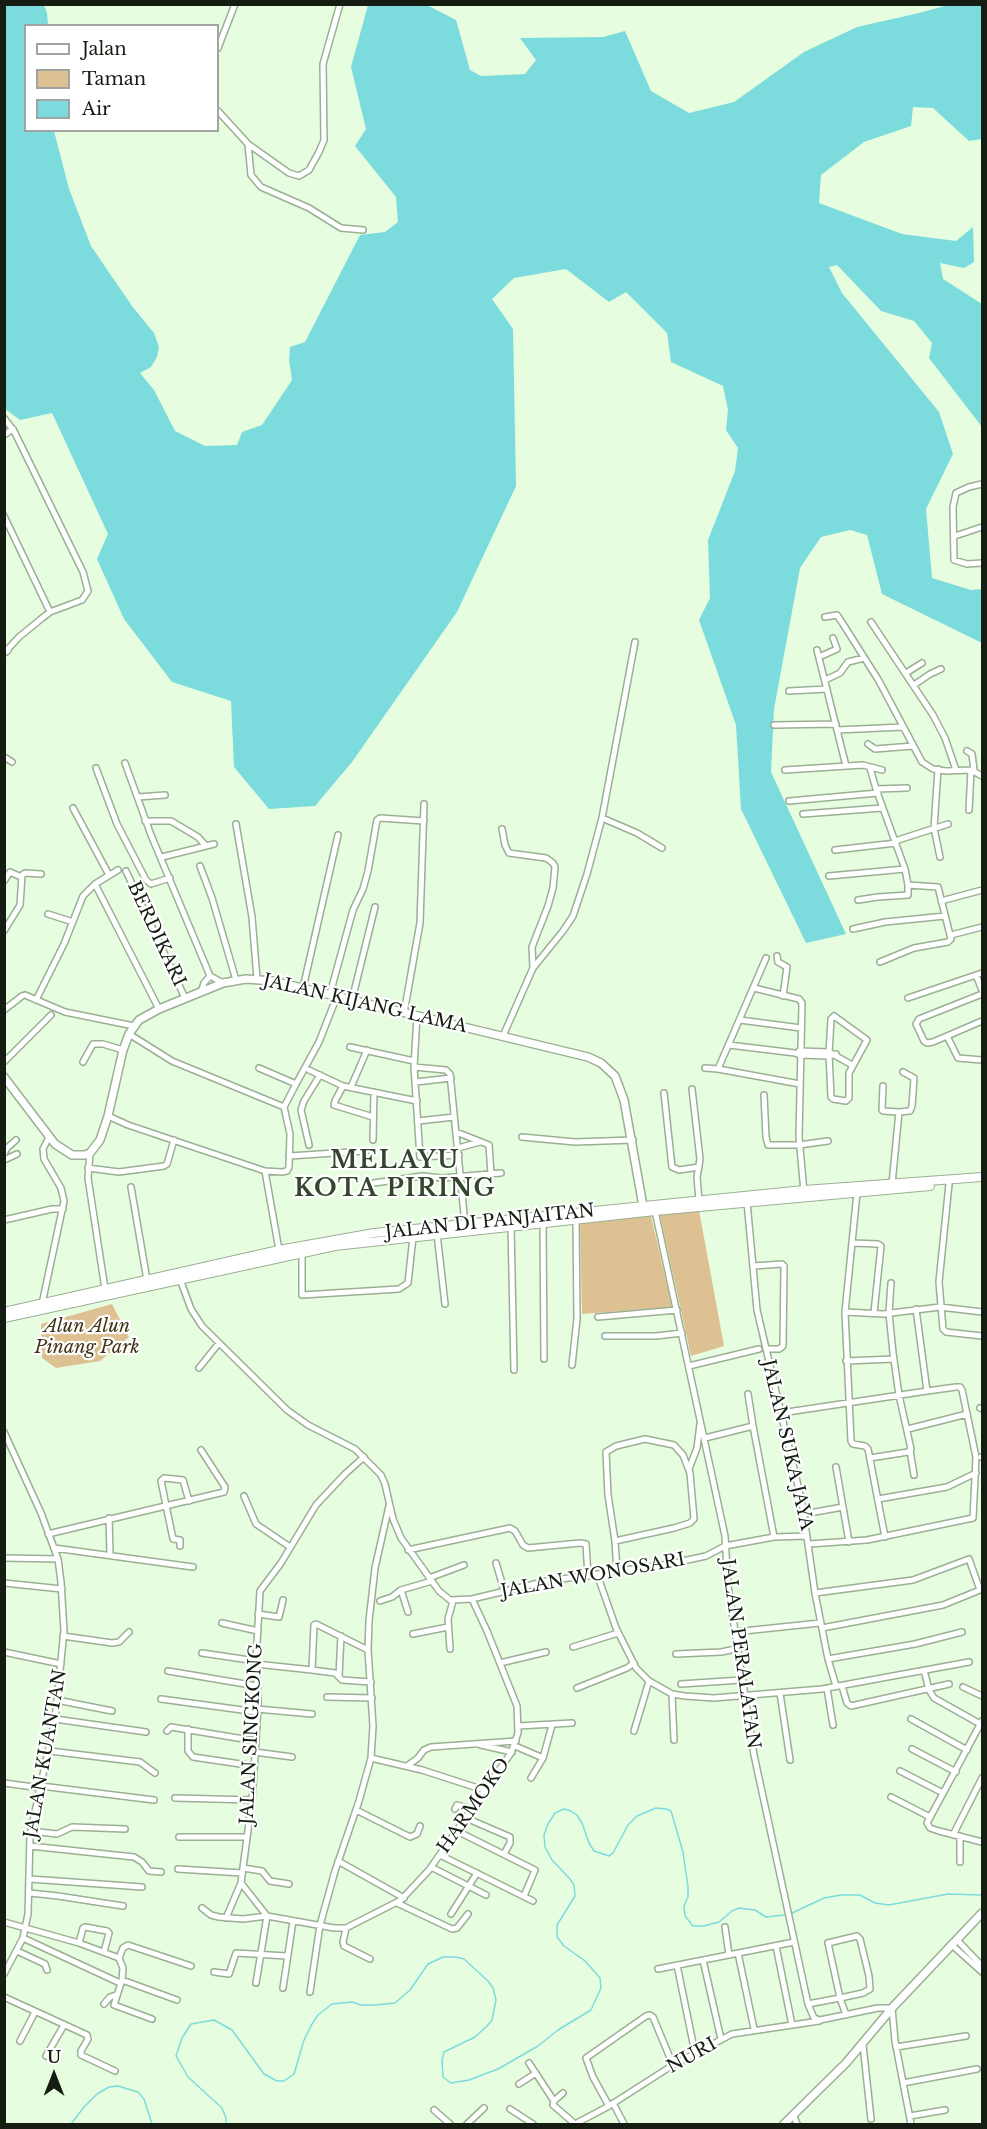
<!DOCTYPE html>
<style>
body{margin:0}
#map{position:relative;width:987px;height:2129px;overflow:hidden;background:#e7fde0;font-family:"Libre Baskerville",serif}
canvas{display:block}
.frame{position:absolute;inset:0;border:6px solid #151d13;pointer-events:none}
.legend{position:absolute;left:24px;top:24px;width:195px;height:108px;box-sizing:border-box;background:#fff;border:2px solid #a1a5a1;margin:0;padding:8px 10px;list-style:none;font-size:18px;color:#151d13}
.legend li{display:flex;align-items:center;gap:12px;height:30px}
.legend b{width:30px;border:2px solid #a1a5a1}
.north{position:absolute;left:24px;top:2045px;width:60px;height:60px;-webkit-text-stroke:4px #fff;paint-order:stroke;rotate:0deg;font-size:16px;font-weight:700;line-height:24px;text-align:center;color:#151d13}
.north::after{content:'';display:block;margin:auto;width:21px;height:27px;background:#151d13;clip-path:polygon(50% 0,100% 100%,50% 72%,0 100%)}
</style>
<div id="map">
<canvas width="987" height="2129"></canvas>
<div class="frame"></div>
<ul class="legend">
<li><b style="height:8px;background:#fff"></b>Jalan</li>
<li><b style="height:16px;background:#dec193"></b>Taman</li>
<li><b style="height:16px;background:#7cdbdc"></b>Air</li>
</ul>
<div class="north">U</div>
</div>
<script>
const g = document.querySelector('canvas').getContext('2d');
g.lineJoin = 'round';
function paint(path, color) { g.fillStyle = color; g.fill(path, 'evenodd'); }
const shape = rows => new Path2D(rows.map(r => 'M' + r).join(''));
function stroke(path, color, width, dash) { g.strokeStyle = color; g.lineWidth = width; g.lineCap = dash ? 'butt' : 'round'; g.setLineDash(dash || []); g.stroke(path); }
function label(font, color, halo, rows, align = 'center') {
  g.font = font + ' "Libre Baskerville",serif'; g.lineWidth = 4.5; g.setLineDash([]); g.textBaseline = 'middle'; g.strokeStyle = halo; g.fillStyle = color; for (const [text, x, y, turn = 0] of rows) {
    g.save(); g.translate(x, y); g.rotate((+turn || 0) * Math.PI / 180); g.textAlign = isNaN(turn) ? turn : align; if (halo) g.strokeText(text, 0, 0); g.fillText(text, 0, 0); g.restore();
  }
}
const green = shape([
 [699,1210,724,1346,691,1356,660,1215],
 [651,1216,672,1307,582,1314,580,1223],
 [112,1304,129,1337,100,1361,56,1368,42,1358,41,1324]
]);
const water = shape([
 [4,5,44,5,47,13,48,25,26,26,26,130,54,131,69,189,91,246,132,306,154,333,159,347,157,357,151,367,140,373,154,390,175,431,205,446,237,445,242,432,262,425,292,380,289,360,290,347,305,342,360,235,385,232,398,222,396,197,355,146,366,129,351,67,368,5,427,5,456,20,470,70,481,76,525,74,536,60,520,38,603,37,625,31,651,91,689,113,734,102,804,52,857,27,919,13,948,5,982,5,982,139,969,141,933,108,913,107,911,126,864,142,821,175,819,203,902,234,956,241,973,227,974,262,964,268,940,263,943,279,982,304,982,427,929,358,932,343,914,321,881,311,837,265,829,267,842,293,939,412,953,454,926,509,932,578,971,590,982,589,982,643,882,594,867,535,850,530,821,537,800,568,774,709,771,772,846,934,806,943,741,809,736,725,699,620,710,598,708,540,735,471,738,448,726,430,728,410,723,386,671,362,667,333,626,292,609,302,566,269,514,278,492,299,513,329,516,486,457,612,352,762,315,806,269,809,234,767,231,701,172,682,124,619,97,559,108,534,52,413,20,420,5,409]
]);
const stream = shape([
 [790,1914,824,1898,841,1895,860,1895,875,1903,889,1905,948,1894,982,1895],
 [71,2124,84,2107,97,2094,109,2087,118,2086,138,2092,144,2099,152,2124],
 [226,2124,226,2118,222,2108,188,2077,176,2056,182,2038,191,2024,214,2020,232,2030,264,2074,277,2081,284,2081,294,2074,304,2040,312,2024,318,2015,332,2004,352,2002,361,2005,375,2005,395,2003,410,1990,428,1964,443,1957,456,1957,464,1959,488,1981,493,1988,496,2000,492,2020,487,2026,475,2037,444,2052,442,2060,443,2077,451,2083,469,2080,498,2069,538,2046,558,2030,591,2010,601,1988,600,1978,585,1961,564,1946,557,1937,557,1925,575,1896,574,1885,570,1879,552,1860,545,1847,544,1835,548,1824,555,1813,564,1809,571,1811,577,1815,582,1823,589,1843,594,1851,609,1856,613,1853,628,1825,637,1816,656,1808,666,1809,671,1811,683,1852,688,1887,688,1897,684,1906,685,1916,693,1926,704,1926,719,1922,732,1911,739,1908,755,1910,766,1917,785,1915]
]);
const minor = shape([
 [218,48,235,4],
 [218,111,248,144,289,173,299,176,309,170,319,152,324,140,323,64,340,4],
 [248,144,251,175,261,187,309,208,341,228,363,230],
 [4,418,14,431,83,572,88,591,82,600,50,612,41,619,19,637,7,650],
 [4,435,13,429],
 [982,484,969,487,956,493,953,507,954,560,967,564,982,563],
 [4,516,50,612],
 [955,536,982,527],
 [825,617,837,615,843,624,879,681,922,762,933,769,946,771,971,770,982,776],
 [871,622,933,715,945,738,956,770],
 [817,650,846,766],
 [819,657,837,649,833,638],
 [906,673,922,663],
 [825,680,840,673,848,662,864,658],
 [914,685,930,674,941,669],
 [789,691,827,689],
 [774,725,836,724],
 [837,730,903,727],
 [868,744,875,749,913,746],
 [967,751,972,754,974,770],
 [4,757,12,762],
 [125,763,151,835,210,976],
 [96,768,117,824,146,880,151,884,170,878],
 [870,768,876,789,905,869,908,885,938,887,951,939,948,942,914,948,880,962],
 [938,769,934,828,940,857],
 [785,770,863,765,882,770],
 [876,789,907,788],
 [138,797,165,795],
 [789,801,878,793],
 [73,808,109,875],
 [969,810,971,770],
 [803,814,882,808],
 [602,818,637,833,662,848],
 [145,821,171,821,198,837,206,846],
 [236,824,252,917,257,979],
 [502,829,505,845,509,853,546,858,553,863,555,867,553,888,548,906,532,947,533,968],
 [895,841,948,824],
 [835,850,896,843],
 [162,857,214,844],
 [200,866,212,898,236,980],
 [126,871,185,998],
 [829,876,905,869],
 [4,881,10,872,21,877],
 [95,884,159,1009],
 [858,900,878,897,908,895,908,885],
 [941,901,982,890],
 [48,914,73,922],
 [853,929,885,922,945,916],
 [4,931,20,905,22,875,25,873,41,874],
 [951,935,982,927],
 [777,956,778,962,787,967,783,996],
 [766,958,718,1069,800,1084],
 [976,975,982,990],
 [303,988,338,835],
 [754,988,799,999,802,1003,799,1137,804,1192],
 [201,992,204,983,210,976,223,983],
 [330,994,353,910,363,889,368,871,377,820,380,818,424,821],
 [982,994,919,1019,916,1024,924,1041,927,1043,933,1042,982,1021],
 [25,995,65,1012,134,1026],
 [908,998,982,973],
 [36,1000,64,944,83,896,95,884,118,870],
 [352,1000,375,907],
 [4,1010,22,996],
 [404,1013,420,923,424,804],
 [417,1016,414,1067,420,1157,459,1155],
 [834,1016,867,1040,849,1073,849,1098,846,1101,833,1099,831,1097,829,1054,831,1019,834,1016],
 [740,1020,801,1028],
 [503,1036,533,968,563,931,573,916,587,874,602,818,635,642],
 [947,1036,958,1058,982,1060],
 [729,1045,795,1053,800,1055,829,1056,836,1054],
 [350,1047,414,1061],
 [799,1051,829,1052,852,1065],
 [4,1062,51,1015],
 [83,1062,93,1044,103,1044,123,1050],
 [414,1067,446,1070,450,1074,465,1224],
 [259,1068,296,1084,284,1107],
 [705,1068,718,1069],
 [309,1070,343,1086,417,1101],
 [416,1082,451,1078],
 [296,1084,319,1042,337,996],
 [343,1086,335,1101,334,1105,373,1117],
 [883,1086,882,1110,883,1111,899,1112],
 [351,1087,367,1050],
 [692,1089,700,1159,697,1177,699,1200],
 [664,1093,672,1167,679,1170,699,1167],
 [764,1095,766,1137,768,1145,799,1145,828,1141],
 [108,1116,128,1125,265,1171,282,1172,287,1171,289,1167,290,1134,284,1107,172,1061,129,1034],
 [418,1121,454,1117],
 [456,1132,489,1145,491,1174],
 [522,1137,575,1142,633,1140],
 [373,1140,374,1092],
 [309,1145,301,1110,304,1101,320,1075],
 [458,1148,480,1142],
 [90,1153,88,1178,105,1289],
 [4,1154,7,1148,16,1140],
 [289,1156,366,1151],
 [4,1160,17,1154],
 [88,1168,119,1172,164,1166,167,1164,174,1140],
 [265,1171,279,1250],
 [374,1183,422,1176,442,1178,501,1173],
 [892,1184,899,1112,910,1111,912,1106,914,1078,903,1072],
 [949,1184,939,1282,943,1329,946,1332,982,1336],
 [131,1187,147,1280],
 [857,1193,845,1312,851,1441,853,1444,865,1446,868,1449,885,1537],
 [747,1202,757,1310,802,1503,815,1593,828,1659,836,1686],
 [655,1211,725,1536,728,1586,754,1755,808,2004,814,2018,820,2020,878,2008,892,2008,895,2041,911,2124],
 [4,1220,52,1209,63,1209],
 [543,1222,544,1359],
 [511,1226,514,1370],
 [437,1234,445,1304],
 [852,1243,878,1244,881,1246,874,1313],
 [302,1252,302,1295,399,1289,408,1283,413,1237],
 [753,1266,782,1264,784,1266,783,1346,779,1349,766,1349],
 [180,1279,191,1309,202,1326,287,1410,308,1425,355,1449,381,1475,385,1484,393,1519,401,1538,439,1591,450,1600,472,1599,547,1581,669,1564,706,1556,725,1546,774,1537,807,1536],
 [42,1304,64,1201,61,1188,44,1159,43,1149,49,1137],
 [916,1309,927,1391],
 [845,1312,883,1314,940,1307,982,1312],
 [598,1317,677,1310],
 [605,1336,656,1336,682,1333],
 [846,1361,894,1359],
 [572,1365,577,1319,576,1219],
 [689,1366,759,1349],
 [199,1368,219,1343],
 [748,1394,753,1426],
 [980,1408,982,1409],
 [781,1413,927,1391,956,1387,960,1387,962,1390,976,1457,973,1518,867,1540,809,1544],
 [908,1429,967,1414],
 [4,1432,41,1513,58,1559,61,1582,64,1631,55,1719,30,1835,28,1914,23,1938,4,1974],
 [705,1438,753,1426,774,1537],
 [910,1450,914,1475],
 [364,1457,345,1474,316,1505,281,1563,260,1591,256,1661,258,1703,256,1741,252,1800,241,1883,267,1916,334,1928,346,1928,401,1900,429,1870,511,1753,518,1733,517,1706,487,1631,472,1599],
 [981,1457,982,1457],
 [870,1458,908,1452,911,1449,899,1395,893,1353,889,1313,891,1283],
 [836,1467,849,1542],
 [689,1469,697,1448,700,1424],
 [244,1496,256,1524,290,1547],
 [878,1499,947,1487,976,1473],
 [804,1514,843,1507],
 [109,1518,110,1554],
 [48,1534,224,1492,225,1487,201,1450],
 [615,1541,608,1495,606,1452,616,1446,645,1439,674,1445,683,1455,690,1473,694,1519,690,1523,674,1528,615,1541,617,1571],
 [180,1546,180,1540,173,1539,161,1481,164,1478,183,1480,189,1501],
 [54,1548,193,1567],
 [408,1550,510,1528,515,1531,523,1545,528,1548,580,1543,586,1544,588,1576],
 [4,1558,58,1559],
 [496,1563,504,1590],
 [597,1574,616,1628,636,1668,649,1681,672,1694,685,1696,714,1698,822,1689,969,1662],
 [429,1578,464,1565],
 [4,1583,62,1589],
 [401,1590,408,1612],
 [815,1593,913,1580,969,1559,980,1590,943,1605,822,1628],
 [380,1601,392,1597,401,1590,432,1581],
 [258,1614,279,1617,283,1600],
 [222,1623,258,1631],
 [734,1632,820,1623],
 [413,1634,448,1627],
 [63,1636,112,1643,119,1642,129,1632],
 [573,1647,618,1633],
 [450,1649,448,1619,453,1601],
 [4,1652,61,1664],
 [202,1653,256,1661],
 [676,1654,721,1652,736,1649],
 [828,1659,915,1644,962,1632],
 [500,1663,546,1652],
 [256,1664,312,1670,314,1625,316,1624,368,1650],
 [312,1670,335,1673,342,1680,371,1682],
 [924,1670,929,1690,934,1698,982,1725],
 [168,1671,257,1686],
 [339,1676,341,1636],
 [681,1684,741,1680],
 [842,1686,847,1703,851,1706,949,1684],
 [963,1687,982,1696],
 [577,1688,627,1668,634,1663],
 [827,1688,833,1725],
 [780,1693,790,1760],
 [672,1694,674,1740],
 [327,1697,372,1698],
 [161,1699,257,1712],
 [57,1700,112,1711],
 [257,1709,312,1714],
 [55,1719,146,1732],
 [911,1719,967,1750],
 [982,1721,927,1823,930,1828,939,1831,982,1842],
 [518,1726,572,1723],
 [188,1729,188,1751,193,1757,254,1766],
 [167,1731,171,1727,256,1741],
 [634,1731,649,1681],
 [481,1745,512,1752],
 [515,1746,543,1758,552,1725],
 [912,1749,956,1772],
 [50,1751,140,1762,155,1773],
 [255,1752,292,1757],
 [371,1758,422,1770,484,1790],
 [407,1766,418,1758,424,1750,431,1747,516,1741],
 [900,1771,943,1793],
 [531,1778,543,1758],
 [4,1783,41,1788],
 [41,1786,154,1800],
 [891,1797,930,1817],
 [175,1798,252,1800],
 [455,1809,457,1805,472,1809],
 [356,1810,410,1837,417,1834,420,1826],
 [466,1818,510,1837,510,1843,504,1854],
 [31,1831,57,1834,72,1827,125,1829],
 [457,1831,535,1870,524,1896],
 [953,1835,982,1778],
 [960,1836,960,1862],
 [179,1837,247,1837],
 [30,1846,134,1857,142,1862,149,1871,161,1872],
 [440,1855,533,1901],
 [338,1861,404,1898],
 [431,1867,486,1895],
 [243,1868,262,1871,270,1881,289,1884],
 [178,1869,242,1873],
 [30,1879,142,1887],
 [30,1893,58,1896,123,1906],
 [397,1903,452,1929,457,1928,468,1914],
 [202,1908,211,1915,219,1917,243,1919,267,1916,256,1983],
 [451,1914,477,1873],
 [226,1918,241,1883],
 [4,1922,79,1943,119,1958,123,1968,122,1980,114,2005,152,2019],
 [725,1927,729,1955],
 [346,1928,343,1942,344,1946,370,1959],
 [23,1938,120,1983],
 [958,1941,982,1966],
 [79,1943,83,1928,85,1927,107,1931,109,1933,104,1952],
 [776,1946,792,2025],
 [953,1946,982,1972],
 [17,1951,45,1964,47,1970],
 [738,1953,754,2029],
 [119,1958,123,1948,128,1945,191,1966],
 [703,1960,721,2039],
 [677,1965,695,2053],
 [658,1969,794,1942],
 [214,1972,229,1974,236,1953,287,1956],
 [122,1980,177,2000],
 [283,1988,293,1921],
 [310,1992,320,1925,335,1871,359,1801,371,1758,373,1726,368,1650,369,1621,375,1568,389,1506],
 [4,1997,87,2035,88,2039,81,2051,81,2055,115,2071],
 [104,2004,110,1997,116,1995],
 [808,2004,840,1998,863,1993,870,1989,869,1976,860,1939,857,1936,828,1943,840,1998,846,2015],
 [20,2041,35,2012],
 [863,2045,871,2119],
 [896,2047,966,2036],
 [46,2056,64,2025],
 [529,2063,554,2101],
 [903,2083,977,2069],
 [519,2084,536,2073],
 [563,2093,554,2101,553,2105,575,2124],
 [613,2103,624,2124],
 [609,2106,593,2077,586,2058,646,2016,650,2015,653,2017,673,2065],
 [510,2109,533,2124],
 [434,2110,450,2124],
 [794,2116,797,2124],
 [910,2116,945,2110],
 [467,2124,484,2108],
 [575,2124,609,2106,673,2065,732,2034,819,2021]
]);
const major = shape([
 [4,652,7,650],
 [4,1077,55,1144,72,1155,85,1155,90,1153,100,1140,108,1116,123,1050,129,1034,139,1020,159,1009,223,983,246,979,273,981,588,1057,601,1063,615,1076,624,1100,643,1206],
 [784,2124,846,2063,892,2008,982,1913]
]);
const highway = shape([
 [4,1312,279,1250,374,1233,804,1190,982,1177],
 [4,1318,335,1246,655,1211,930,1186]
]);
const streetNames = [
 ["BERDIKARI",156,934,65],
 ["JALAN KIJANG LAMA",365,1004,13],
 ["JALAN DI PANJAITAN",490,1222,-6],
 ["JALAN SUKA JAYA",787,1445,77],
 ["JALAN WONOSARI",593,1576,-10],
 ["JALAN PERALATAN",740,1654,82],
 ["JALAN SINGKONG",252,1734,-87],
 ["JALAN KUANTAN",46,1754,-80],
 ["HARMOKO",474,1806,-55],
 ["NURI",692,2056,-29]
];
const parkNames = [
 ["Alun Alun",87,1327],
 ["Pinang Park",87,1348]
];
const districtNames = [
 ["MELAYU",395,1161],
 ["KOTA PIRING",395,1189]
];
paint(green, '#dec193');
paint(water, '#7cdbdc');
stroke(stream, '#7cdbdc', 1.5);
stroke(minor, '#9baf94', 8);
stroke(major, '#9baf94', 10);
stroke(highway, '#9baf94', 10);
stroke(minor, '#fff', 5);
stroke(major, '#fff', 7);
stroke(highway, '#fff', 8);
label('18px', '#151d13', '#fff', streetNames);
label('italic 18px', '#423216', '#fff', parkNames);
g.letterSpacing = '1.5px';
label('bold 24px', '#34462e', '#fff', districtNames);
g.letterSpacing = '0px';
</script>
